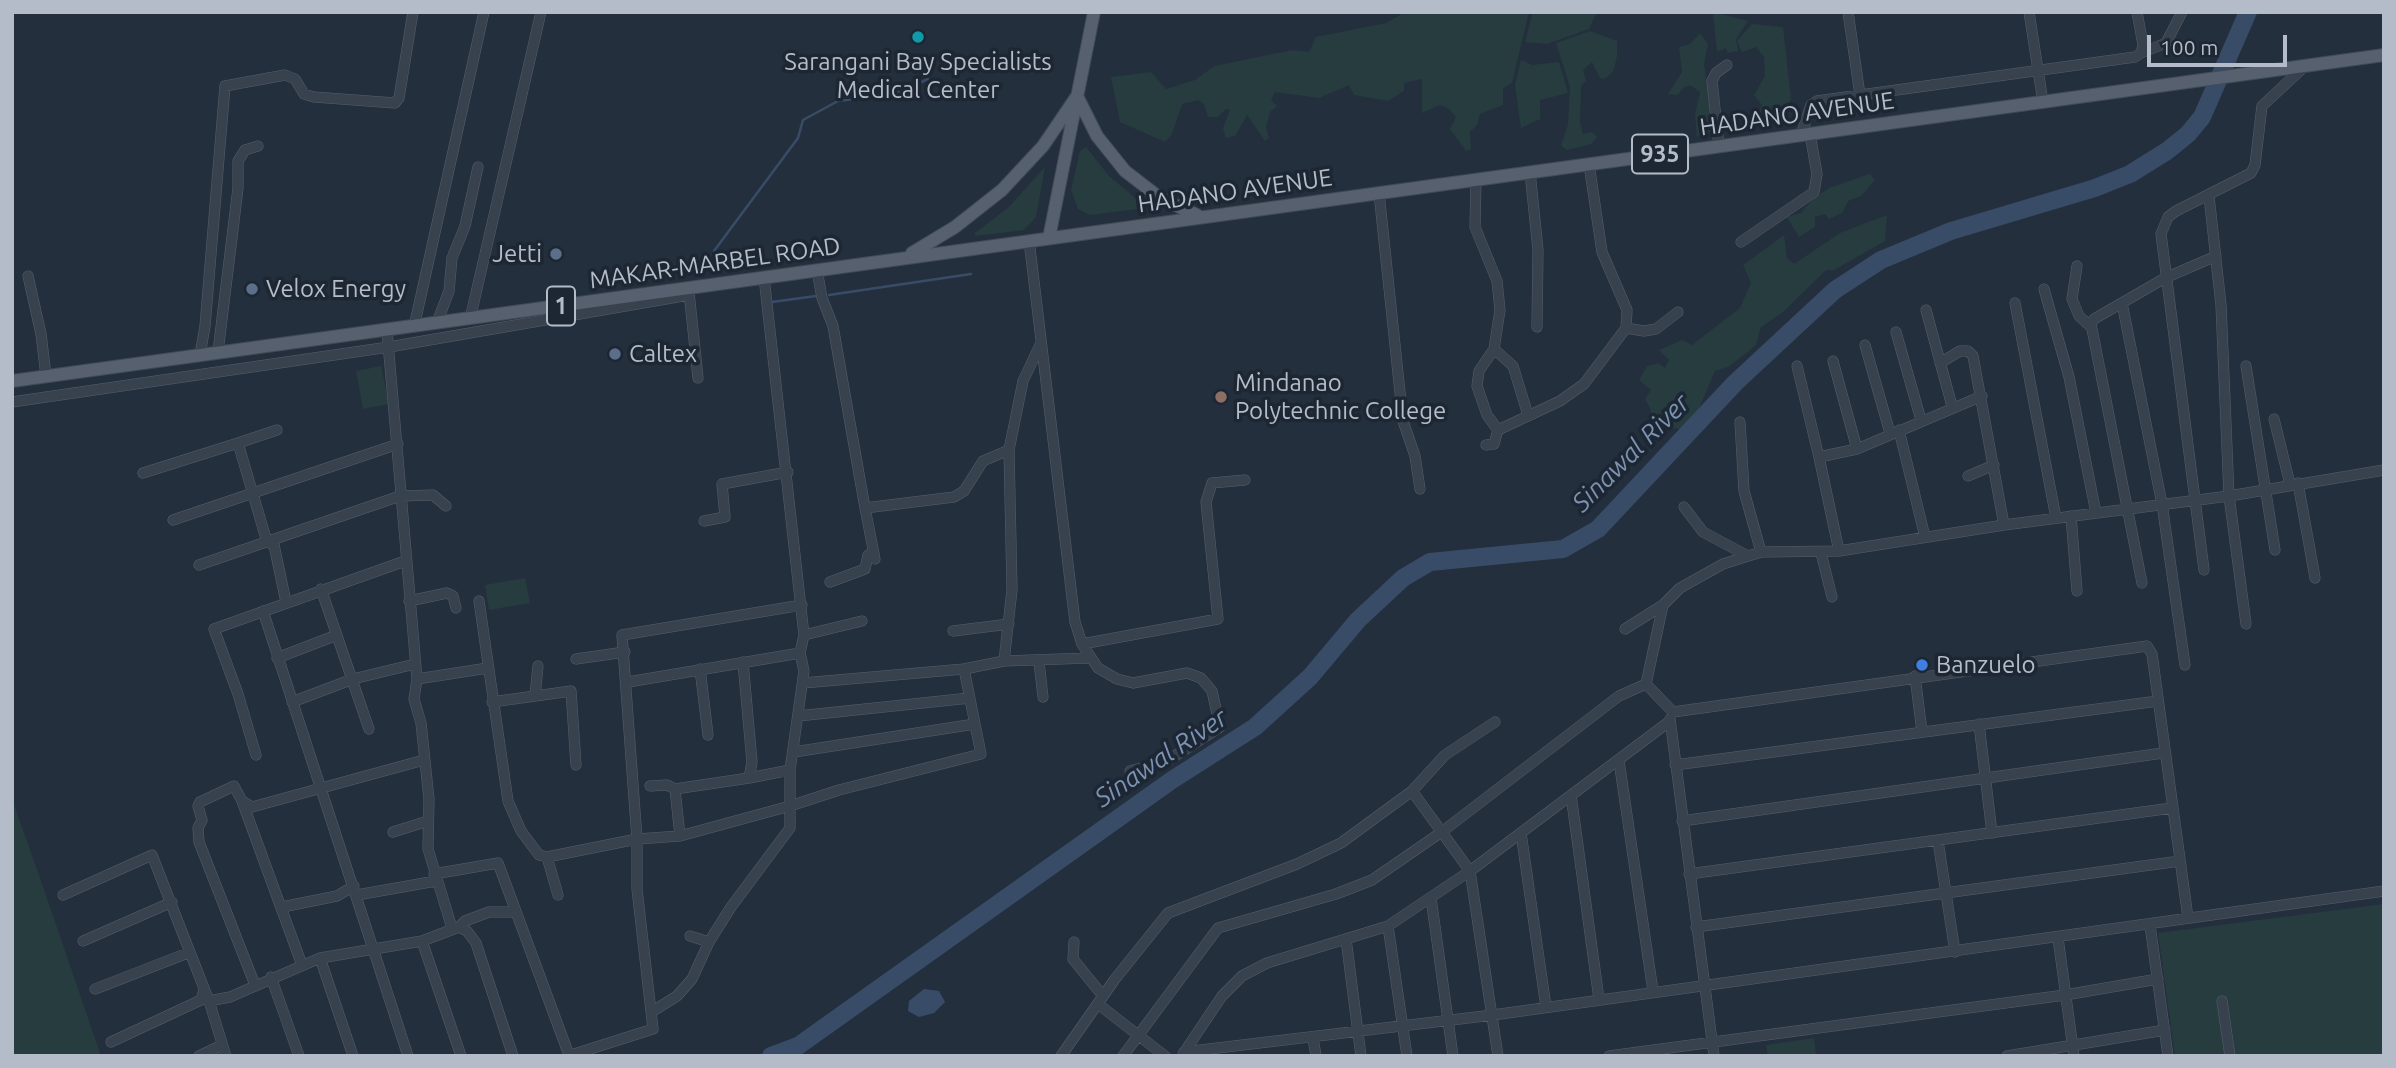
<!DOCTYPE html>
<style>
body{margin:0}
#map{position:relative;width:2396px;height:1068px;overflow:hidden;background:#242f3e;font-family:Ubuntu,sans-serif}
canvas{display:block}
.frame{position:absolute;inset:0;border:14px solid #b4bcc9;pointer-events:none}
.scale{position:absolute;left:2147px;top:35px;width:140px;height:32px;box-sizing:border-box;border:4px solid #b4bcc9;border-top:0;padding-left:9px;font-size:21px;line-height:24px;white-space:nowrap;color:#b4bcc9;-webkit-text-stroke:5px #1d2633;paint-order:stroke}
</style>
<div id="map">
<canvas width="2396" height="1068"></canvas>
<div class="frame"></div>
<div class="scale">100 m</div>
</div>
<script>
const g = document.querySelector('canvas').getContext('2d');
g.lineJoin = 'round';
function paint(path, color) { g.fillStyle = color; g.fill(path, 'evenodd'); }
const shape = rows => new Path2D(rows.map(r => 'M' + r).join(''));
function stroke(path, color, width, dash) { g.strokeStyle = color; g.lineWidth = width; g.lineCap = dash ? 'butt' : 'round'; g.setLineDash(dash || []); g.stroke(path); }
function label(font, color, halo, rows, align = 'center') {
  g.font = font + ' Ubuntu,sans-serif'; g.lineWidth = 7; g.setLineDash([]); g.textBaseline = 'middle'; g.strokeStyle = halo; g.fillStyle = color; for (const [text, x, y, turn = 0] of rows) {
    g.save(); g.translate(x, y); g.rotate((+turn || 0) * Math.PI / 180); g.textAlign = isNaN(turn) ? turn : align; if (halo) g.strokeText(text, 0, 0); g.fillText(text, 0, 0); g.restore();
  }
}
const green = shape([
 [1405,12,1529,12,1512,83,1503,88,1503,105,1480,114,1477,125,1470,132,1471,149,1466,151,1450,129,1456,117,1449,109,1440,105,1422,113,1422,79,1404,83,1404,91,1388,101,1354,95,1349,85,1319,98,1275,92,1271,100,1277,106,1270,112,1266,127,1269,138,1265,141,1247,115,1235,136,1226,138,1223,128,1230,110,1226,109,1218,117,1208,117,1204,104,1198,100,1182,104,1172,134,1165,142,1120,122,1111,77,1151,72,1166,89,1195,80,1214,66,1293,50,1309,52,1316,37,1386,23],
 [1533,12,1597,12,1589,29,1547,44,1525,42],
 [1713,12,1748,21,1736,39,1738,51,1728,53,1726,48,1717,52],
 [1752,24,1783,27,1791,99,1783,117,1767,121,1755,117,1762,105,1754,95,1765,76,1764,57,1756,47,1742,52,1737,41],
 [1590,31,1617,41,1617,56,1614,70,1605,79,1600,78,1592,62,1583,70,1586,81,1581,86,1580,122,1583,134,1592,132,1597,137,1591,144,1567,150,1561,146,1568,124,1570,87,1556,43],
 [1700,33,1708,44,1704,64,1714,131,1697,137,1695,115,1700,92,1690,85,1683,88,1678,95,1668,94,1682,72,1679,47,1690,44],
 [1521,60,1532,65,1559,62,1568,93,1540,100,1540,119,1521,128,1515,85],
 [1086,147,1109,176,1140,202,1137,209,1090,215,1078,209,1071,190,1080,151],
 [1045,167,1036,217,1024,230,975,236,975,233,1009,207],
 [1870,174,1875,180,1861,196,1848,201,1842,213,1829,219,1825,214,1815,217,1815,227,1799,237,1787,217,1801,213,1812,200,1829,188],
 [1887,215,1885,241,1834,270,1826,270,1783,312,1761,327,1756,345,1730,366,1715,371,1697,413,1681,429,1649,425,1651,410,1645,399,1651,390,1639,380,1647,366,1658,363,1665,368,1669,360,1659,350,1682,340,1692,345,1740,308,1751,283,1743,265,1784,235,1787,258,1794,264,1840,233],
 [381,366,389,404,363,409,356,371],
 [525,578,530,603,489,610,485,585],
 [12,799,39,875,101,1056,12,1056],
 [2384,904,2384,1056,2175,1056,2158,933],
 [1814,1038,1816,1056,1768,1056,1766,1045]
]);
const water = shape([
 [924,989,939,991,945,1002,934,1013,919,1017,908,1011,909,1001]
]);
const stream = shape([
 [714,251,798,138,803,120,838,101,895,94,928,79],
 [829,295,971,274],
 [772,302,816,296]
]);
const river = shape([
 [771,1056,798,1046,1172,780,1255,727,1310,677,1358,620,1403,578,1430,562,1563,549,1598,529,1735,383,1835,290,1881,260,1951,231,2095,188,2130,174,2167,151,2188,134,2202,117,2248,12]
]);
const minor = shape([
 [1848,12,1860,95],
 [2029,12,2043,102],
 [2141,53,2166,43,2182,12],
 [1801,135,1811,105,1817,101,2135,57,2141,53,2143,45,2137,12],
 [1719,146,1712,81,1716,73,1727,65],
 [1530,172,1538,250,1537,327],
 [1476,179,1475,227,1497,281,1500,310,1494,349,1479,371,1477,386,1487,415,1498,430],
 [1379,193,1403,421,1415,456,1420,489],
 [2209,196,2221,305,2229,496,2246,624],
 [1029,240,1075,622,1082,644,1098,668,1117,679,1133,683,1187,673,1201,678,1212,691,1220,727,1167,761,1130,771],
 [1741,242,1814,192,1817,174,1810,134],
 [2077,266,2072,299,2079,316,2091,327],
 [817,270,822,298,833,326,865,508,954,497,964,491,983,461,1009,450],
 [28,276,41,334,46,376],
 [2044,289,2069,377,2096,513],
 [689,292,698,378],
 [2015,303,2056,518],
 [2122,303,2162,504,2185,665],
 [1926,310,1952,406],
 [470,319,541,12],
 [432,324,438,320,449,291,452,258,465,226,478,167],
 [414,327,484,12],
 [1626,328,1644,331,1656,329,1678,312],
 [387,331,417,679,414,699,421,723,429,799,428,849,452,928],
 [1896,332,1921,420],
 [1865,345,1890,433],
 [1494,349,1513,366,1528,415],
 [218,352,238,188,238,161,245,150,258,146],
 [200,355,205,326,225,86,285,75,295,79,304,94,314,97,395,103,399,98,413,12],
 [1833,361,1857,449],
 [1940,363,1960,351,1968,351,1973,356,2004,525],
 [1797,366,1819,457],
 [2246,366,2275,550],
 [12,402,389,347,689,295],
 [2274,419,2290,484],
 [1740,422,1744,491,1761,552],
 [1899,430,1925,537],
 [238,443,277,430],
 [1486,445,1494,444,1498,430,1560,401,1584,384,1626,328,1627,310,1602,252,1589,164],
 [143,473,238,443,267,542,274,545,286,602],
 [1968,476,1994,465],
 [2298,483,2315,578],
 [1684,507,1703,532,1748,556],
 [865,508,875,559],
 [2071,516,2077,591],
 [173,520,398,444],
 [704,521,725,517,722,484,788,472],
 [1839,551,1819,457,1857,449,1982,396],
 [1821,553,1832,597],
 [199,565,400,496,433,495,446,506],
 [2204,570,2161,234,2168,217,2176,211,2251,173,2255,165,2262,106,2305,66],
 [830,582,865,569,868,555,875,559],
 [2142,583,2091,324,2094,319,2165,278,2216,256],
 [321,589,369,729],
 [409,601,447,593,453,596,456,608],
 [479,601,508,801,521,831,539,855,547,857,637,839,680,836,790,806,790,770,804,671,800,653,804,635,764,277],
 [263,611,408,1056],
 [1625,629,1663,605],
 [953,631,1009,624],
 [804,635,862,621],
 [1082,644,1218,619,1206,502,1212,483,1245,480],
 [277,658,337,635],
 [576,659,625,652],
 [1004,661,1012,590,1009,450,1023,381,1041,343],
 [1039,662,1043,697],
 [700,669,708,735],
 [1915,676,1922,732],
 [417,679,488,668],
 [628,682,800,653],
 [803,683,964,669,1004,661,1089,658],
 [535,696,538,666],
 [292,702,353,679,415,664],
 [492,702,571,691,576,765],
 [1673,712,1646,684,1663,605,1680,588,1723,564,1761,552,1839,551,2004,525,2229,496,2384,470],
 [1673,712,2147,646,2152,654,2188,918],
 [798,716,970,698],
 [1670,719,1714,1056],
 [1979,724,1992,833],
 [794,752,975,724],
 [256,755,238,694,214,629,405,561],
 [1619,761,1653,991],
 [1675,765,2158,701],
 [749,778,790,770],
 [650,786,667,785,675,789],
 [1412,791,1470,871,1498,1056],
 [1571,795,1599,999],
 [242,801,302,965],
 [1682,821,2163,753],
 [393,832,428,821],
 [1521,833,1546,1007],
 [680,836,675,789,749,778,752,762,743,662],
 [1938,841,1955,952],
 [547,857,558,895],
 [434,874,498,863,569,1055],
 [1689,874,2172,808],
 [63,895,152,855,209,1001,226,1056],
 [357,895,436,881],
 [1431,898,1453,1056],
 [282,907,337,896,354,886],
 [2150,925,2168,1056],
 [1388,926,1407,1056],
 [459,927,465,921,489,912,516,912],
 [1696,927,2180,861],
 [690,936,709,942],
 [2058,938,2074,1056],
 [1346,939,1361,1056],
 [83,941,172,902],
 [422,941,461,1056],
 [1074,942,1073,959,1103,996],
 [320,958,353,1056],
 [271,977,299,1056],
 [255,985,199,842,198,828,202,820,198,806,200,802,234,786,242,801,252,807,424,760],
 [95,989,190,952],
 [209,1001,230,997,320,958,422,941,459,927,467,931,476,943,513,1056],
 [2222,1001,2230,1056],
 [1098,1004,1165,1056],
 [653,1011,677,996,692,979,709,942,731,907,790,828,790,806,839,790,981,754,964,669],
 [1313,1038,1316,1056],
 [111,1042,201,1000,204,990],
 [1184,1052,1493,1015,2384,891],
 [1183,1054,1222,996,1242,976,1267,963,1388,926,1470,871,1670,721],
 [199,1056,222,1045],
 [568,1056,653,1029,637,889,637,839,622,635,802,605],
 [1061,1056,1115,979,1168,913,1297,864,1341,843,1412,791,1445,755,1495,722],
 [1123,1056,1218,928,1336,894,1372,880,1443,831,1619,696,1646,684],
 [1609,1056,2065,995,2158,979],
 [2007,1056,2165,1030]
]);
const major = shape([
 [1077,96,1097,136,1125,171,1160,198,1197,215],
 [1049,238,1094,12],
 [912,253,955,227,1002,190,1043,146,1077,96],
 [12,381,2384,55]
]);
const markers = [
 [918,37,7,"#0f9aa8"],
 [556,254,7,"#5c6f8a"],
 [252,289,7,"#5c6f8a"],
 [615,354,7,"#5c6f8a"],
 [1221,397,7,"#8d6e63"],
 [1922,665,7,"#3f7fe0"]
];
const shields = [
 [1660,154,56],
 [561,306,28]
];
const shieldNames = [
 ["935",1660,154],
 ["1",561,306]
];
const poiNames = [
 ["Sarangani Bay Specialists",918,62,"center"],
 ["Medical Center",918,90,"center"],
 ["Jetti",542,254,"right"],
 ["Velox Energy",266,289],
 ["Caltex",629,354],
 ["Mindanao",1235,383],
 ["Polytechnic College",1235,411],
 ["Banzuelo",1936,665]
];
const streetNames = [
 ["HADANO AVENUE",1797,114,-8],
 ["HADANO AVENUE",1235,191,-8],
 ["MAKAR-MARBEL ROAD",715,263,-8]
];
const waterNames = [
 ["Sinawal River",1631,453,-45],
 ["Sinawal River",1161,758,-34]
];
paint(green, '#263c3f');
paint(water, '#394c67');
stroke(stream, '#394c67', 2.5);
stroke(river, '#394c67', 18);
stroke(minor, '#565f6c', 11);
stroke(major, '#414a57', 14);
stroke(minor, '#38414e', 10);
stroke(major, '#56606e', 12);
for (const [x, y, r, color] of markers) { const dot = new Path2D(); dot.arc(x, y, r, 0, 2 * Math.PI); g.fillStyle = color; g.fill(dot); stroke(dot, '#1d2633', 2.5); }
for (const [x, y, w] of shields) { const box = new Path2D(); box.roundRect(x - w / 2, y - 19.5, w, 39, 5); g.fillStyle = '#1d2633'; g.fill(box); stroke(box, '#b4bcc9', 2); }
label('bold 23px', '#b4bcc9', null, shieldNames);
label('24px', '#b4bcc9', '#1d2633', poiNames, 'left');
label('24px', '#b4bcc9', '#1d2633', streetNames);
label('italic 26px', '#7c92b1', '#1d2633', waterNames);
</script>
